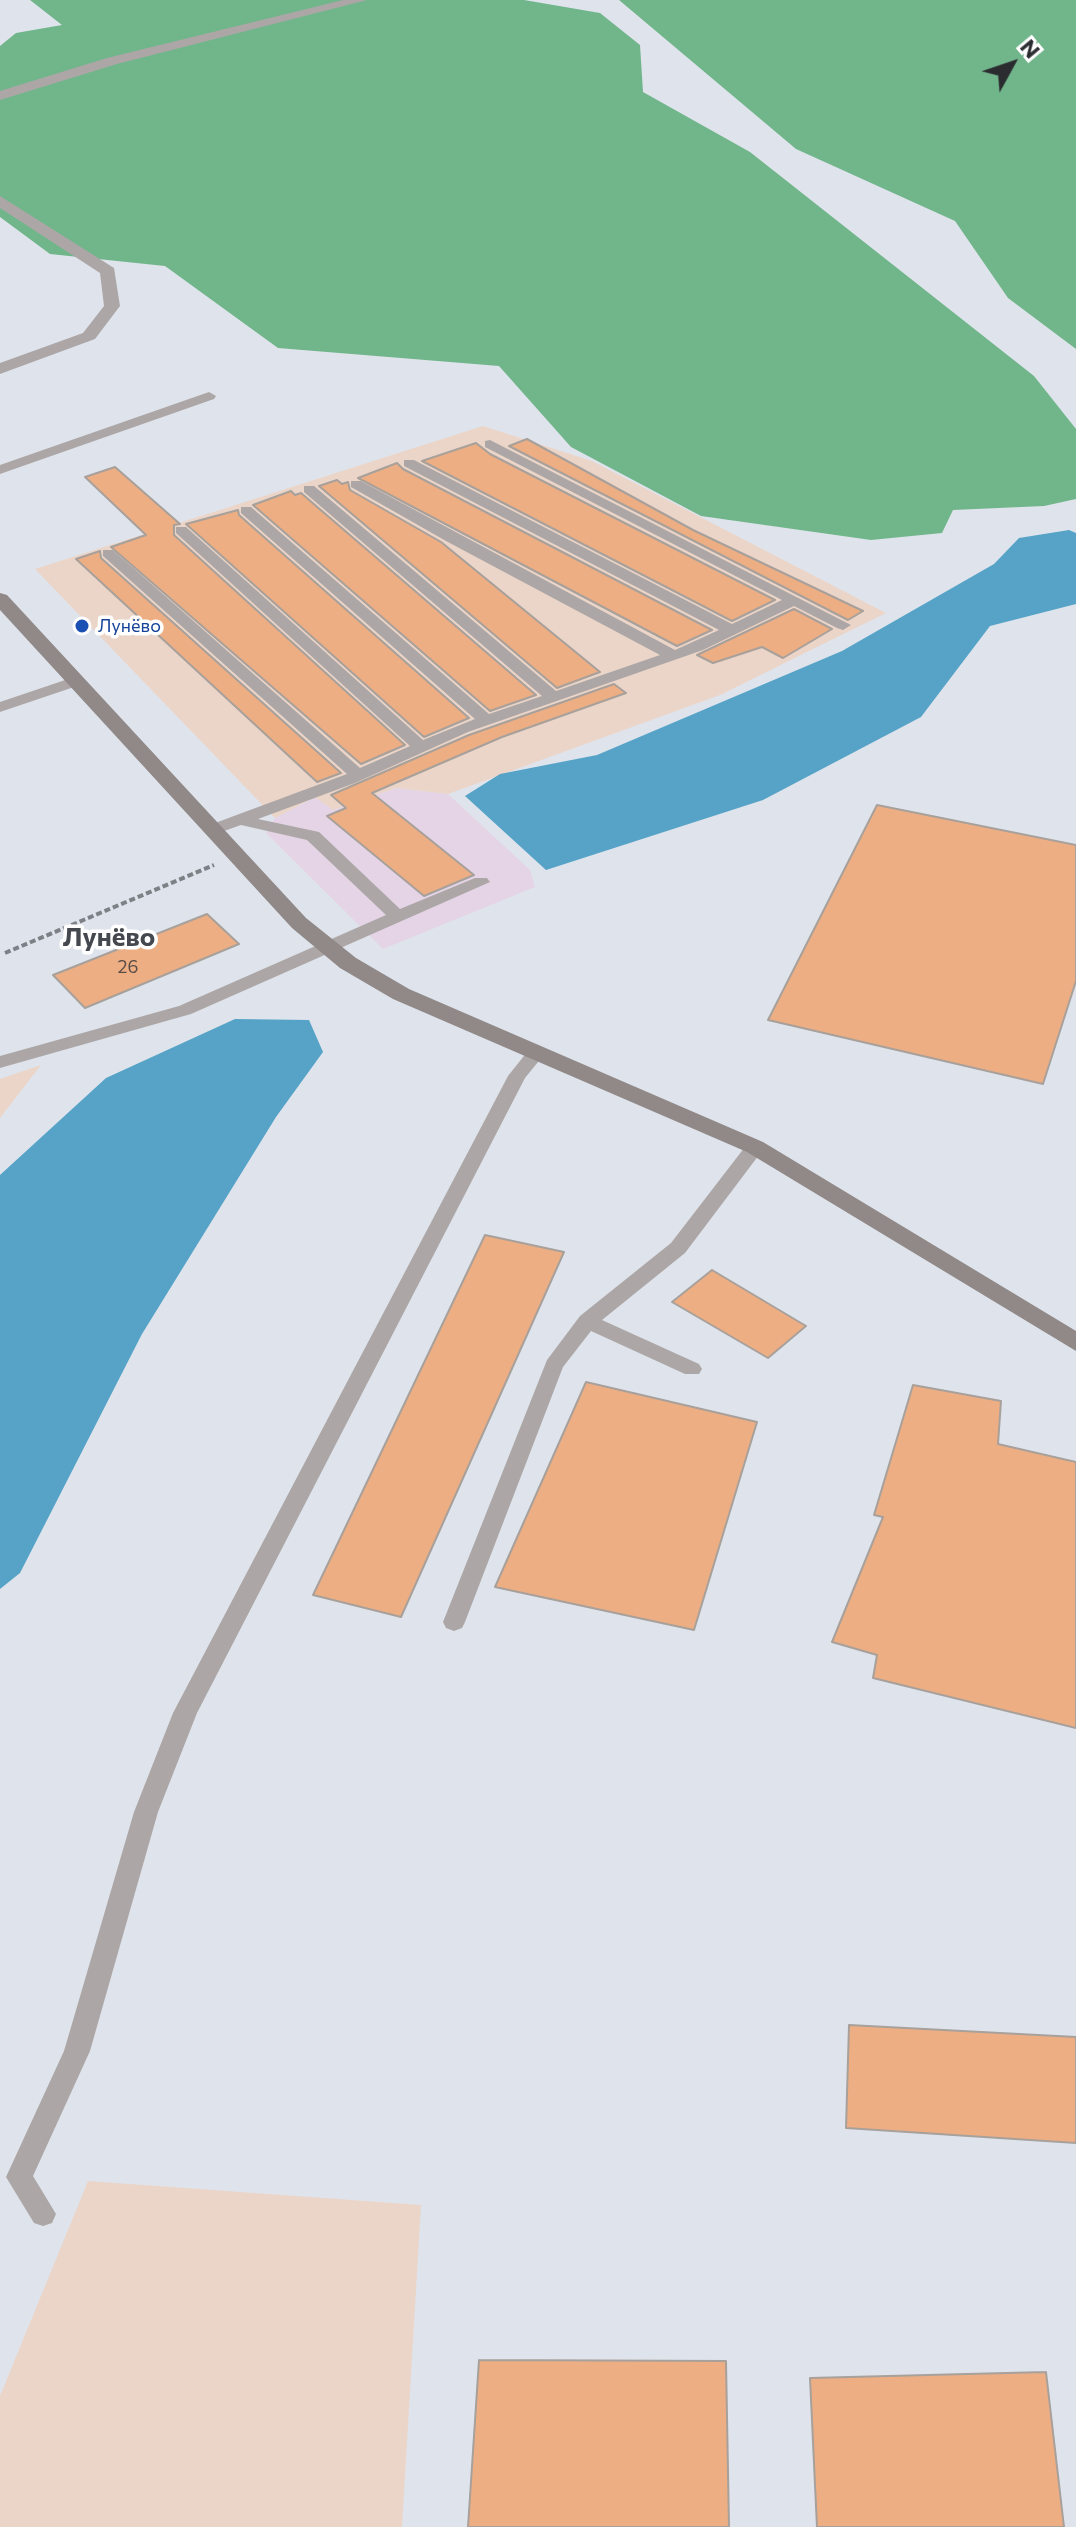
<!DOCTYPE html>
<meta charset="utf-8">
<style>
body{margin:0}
#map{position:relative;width:1076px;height:2527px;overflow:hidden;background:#dfe4ec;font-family:Commissioner,sans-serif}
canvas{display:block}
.north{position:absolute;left:972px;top:24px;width:80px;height:80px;-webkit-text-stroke:6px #fff;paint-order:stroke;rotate:50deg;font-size:22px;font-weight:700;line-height:32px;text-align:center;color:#2a2c2f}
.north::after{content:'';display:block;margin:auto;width:28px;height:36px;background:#2a2c2f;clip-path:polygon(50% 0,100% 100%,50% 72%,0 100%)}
</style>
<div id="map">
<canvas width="1076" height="2527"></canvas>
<div class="north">N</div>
</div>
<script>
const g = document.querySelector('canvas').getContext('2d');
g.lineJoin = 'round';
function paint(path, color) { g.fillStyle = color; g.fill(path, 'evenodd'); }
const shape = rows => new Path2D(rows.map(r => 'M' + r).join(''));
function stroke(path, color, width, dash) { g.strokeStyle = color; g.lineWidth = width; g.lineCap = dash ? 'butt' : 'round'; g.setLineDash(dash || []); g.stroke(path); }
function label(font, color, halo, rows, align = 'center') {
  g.font = font + ' Commissioner,sans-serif'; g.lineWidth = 7; g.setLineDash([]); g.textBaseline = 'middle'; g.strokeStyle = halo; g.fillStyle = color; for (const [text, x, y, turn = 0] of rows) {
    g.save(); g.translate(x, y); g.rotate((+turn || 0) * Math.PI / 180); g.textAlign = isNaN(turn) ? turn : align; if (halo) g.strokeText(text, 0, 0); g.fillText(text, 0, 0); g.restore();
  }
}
const commercial = shape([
 [396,788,448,794,530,870,535,887,383,949,266,833,275,818,315,797,333,810]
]);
const industrial = shape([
 [483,426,592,461,886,613,720,695,448,794,396,788,333,810,315,797,275,818,35,569],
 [41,1065,0,1118,0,1079],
 [88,2181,421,2205,402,2527,0,2527,0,2396]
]);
const forest = shape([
 [30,0,524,0,600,13,640,45,643,92,750,152,1034,376,1076,429,1076,499,1044,506,953,510,942,533,871,540,701,516,571,447,499,366,278,348,165,266,50,254,0,217,0,46,16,33,62,25],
 [619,0,1076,0,1076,349,1008,298,955,221,796,149]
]);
const water = shape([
 [1069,530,1076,533,1076,604,990,626,921,717,763,800,546,870,465,796,500,774,597,755,842,651,994,564,1019,538],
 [235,1019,309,1020,323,1052,276,1117,142,1334,20,1573,0,1589,0,1175,106,1078]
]);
const building = shape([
 [527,439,693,530,863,611,848,620,509,446,527,439],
 [476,443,490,454,775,600,732,621,422,461,476,443],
 [397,463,403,469,712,630,677,646,358,478,397,463],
 [115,467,180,524,174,525,174,535,405,745,361,764,111,547,146,535,85,477,115,467],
 [337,480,342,484,348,482,350,490,441,542,600,672,557,688,319,486,337,480],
 [291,491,295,495,301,493,536,695,490,711,253,505,291,491],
 [238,510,239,515,469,718,424,737,186,524,238,510],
 [100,551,101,558,341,773,317,782,76,559,100,551],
 [794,609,832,629,783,658,762,647,713,663,697,655,794,609],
 [614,684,626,693,502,737,372,793,474,875,424,896,327,816,346,808,331,795,469,735,614,684],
 [877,805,1076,845,1076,981,1043,1084,768,1020,877,805],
 [207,914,239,944,85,1008,53,975,207,914],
 [485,1235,564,1252,401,1617,313,1595,485,1235],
 [712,1270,806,1326,768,1358,672,1302,712,1270],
 [586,1382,757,1422,694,1630,495,1587,586,1382],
 [913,1385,1001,1401,998,1444,1076,1462,1076,1728,873,1678,877,1655,832,1642,883,1517,874,1515,913,1385],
 [849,2025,1076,2037,1076,2143,846,2128,849,2025],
 [479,2360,726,2361,729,2527,468,2527,479,2360],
 [1046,2372,1064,2527,817,2527,810,2378,1046,2372]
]);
const path = shape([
 [5,953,214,865]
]);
const lane = shape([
 [209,392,216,396,214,399,0,474,0,465,209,392],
 [490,440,851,625,843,630,837,628,794,606,703,650,468,732,355,783,258,819,319,832,400,909,475,878,487,878,490,882,191,1014,0,1068,0,1056,179,1006,386,915,307,840,241,825,213,835,207,834,207,826,347,774,103,556,103,550,113,550,360,768,410,746,176,533,176,527,186,527,423,740,475,719,241,513,241,507,251,507,489,714,542,696,304,492,304,486,314,486,556,691,660,655,446,541,351,487,351,481,361,481,675,650,719,630,404,466,404,460,414,460,732,624,782,600,485,447,485,441,490,440],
 [77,676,83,678,83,684,0,712,0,702,77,676],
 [538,1045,547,1051,525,1078,197,1713,158,1812,90,2051,33,2176,56,2214,52,2223,43,2226,34,2223,6,2177,64,2051,134,1812,173,1713,508,1076,531,1047,538,1045],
 [755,1141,765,1147,685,1253,602,1320,699,1364,702,1369,699,1374,685,1374,591,1331,563,1367,465,1622,462,1628,454,1631,446,1628,443,1622,547,1360,580,1316,671,1243,748,1143,755,1141]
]);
const street = shape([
 [343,0,367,0,117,64,0,100,0,91,107,58,343,0],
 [0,196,114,268,120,306,95,339,0,374,0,363,83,333,104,306,100,273,0,208,0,196]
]);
const secondary = shape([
 [0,593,7,595,306,918,356,958,409,989,763,1142,1076,1331,1076,1351,747,1152,393,999,340,968,292,928,0,610,0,593]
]);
const markers = [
 [82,626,8,"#1a4fb4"]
];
const farTransitnames = [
 ["Лунёво",98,626]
];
const numberNames = [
 ["26",128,967]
];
const quarterNames = [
 ["Лунёво",109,937]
];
paint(commercial, '#e4d4e6');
paint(industrial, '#ebd5c8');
paint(forest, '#71b58b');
paint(water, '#56a3c7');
paint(building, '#edae84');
stroke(building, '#a8a09b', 2);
stroke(path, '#7d8186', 4, [6, 3]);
paint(lane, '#aca7a6');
paint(street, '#aca7a6');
paint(secondary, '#908988');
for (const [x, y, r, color] of markers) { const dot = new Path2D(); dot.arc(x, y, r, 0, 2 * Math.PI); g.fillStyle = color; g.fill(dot); stroke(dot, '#fff', 3); }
label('18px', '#164399', '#fff', farTransitnames, 'left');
label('18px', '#5b4c44', null, numberNames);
label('bold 26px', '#45494f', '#fff', quarterNames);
</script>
